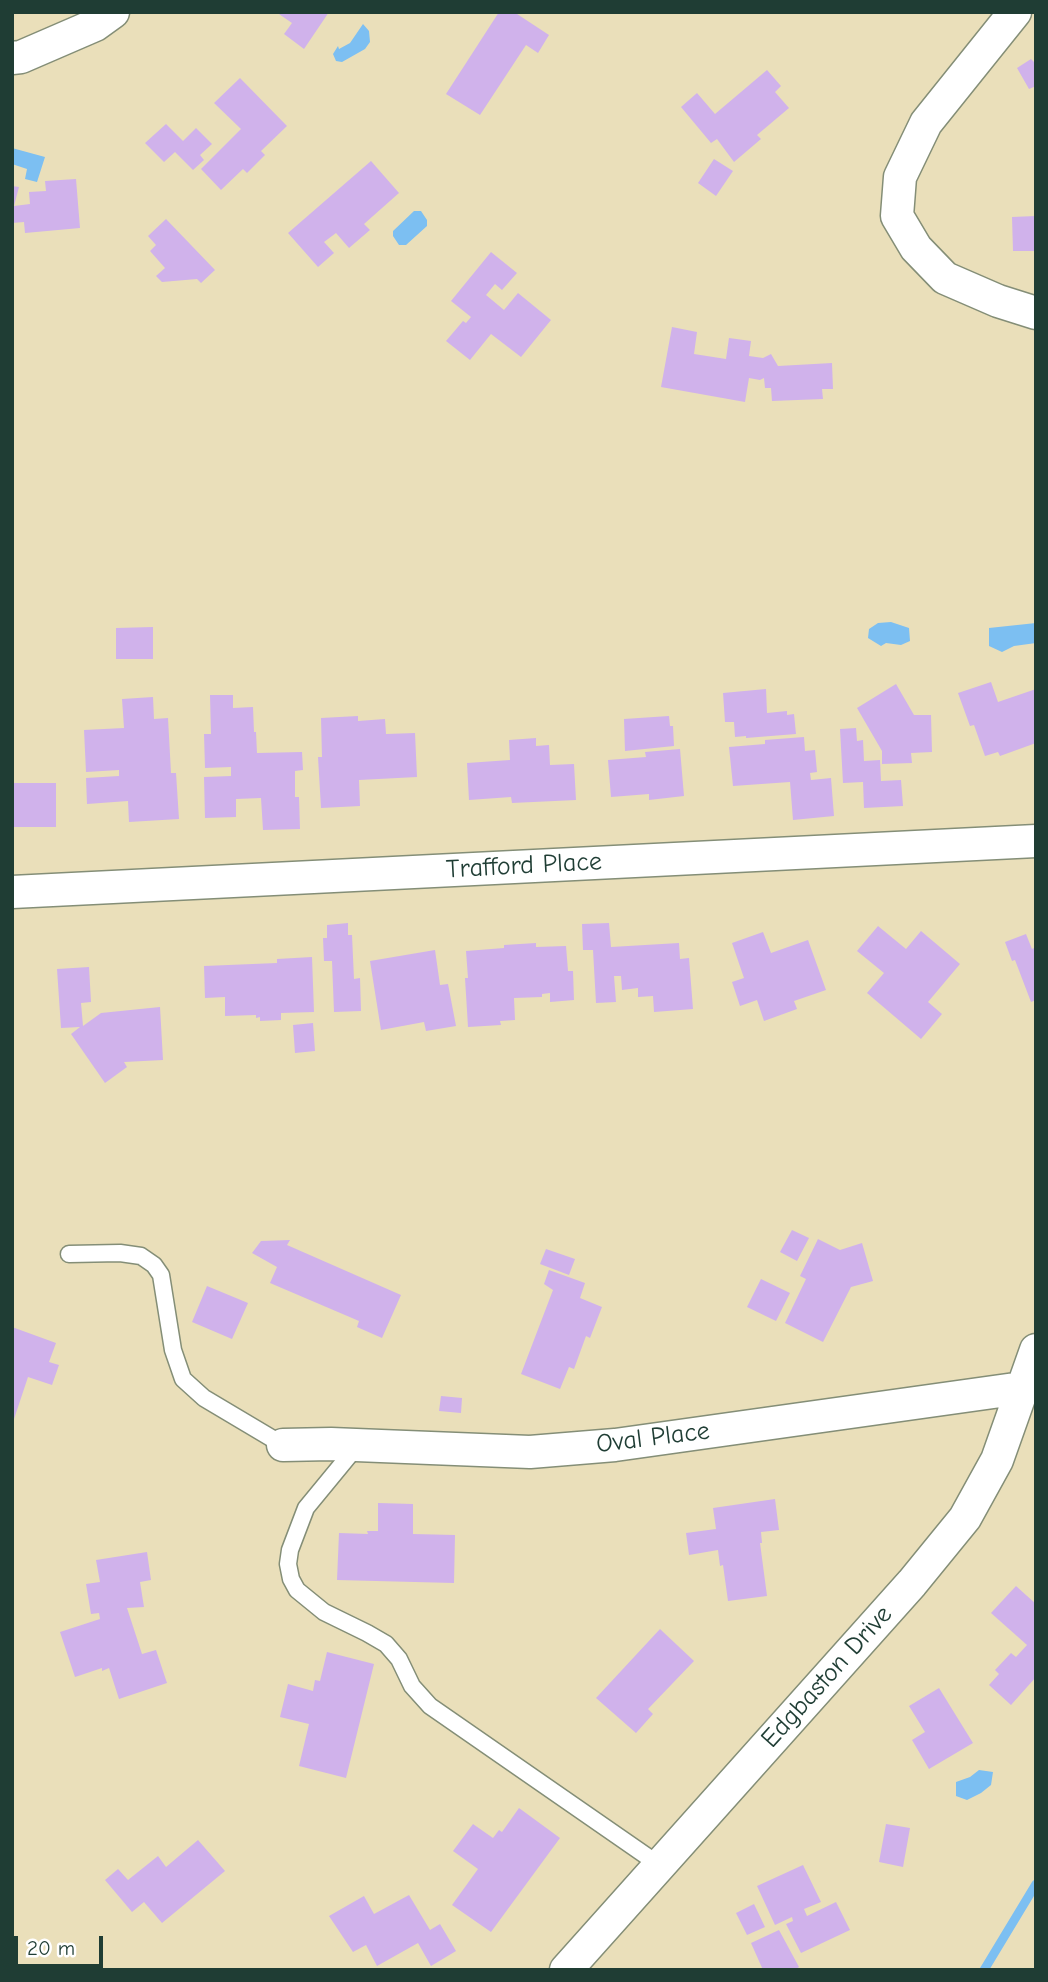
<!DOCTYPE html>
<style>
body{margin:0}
#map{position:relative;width:1048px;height:1982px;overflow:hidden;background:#eadfba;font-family:"Comic Neue",sans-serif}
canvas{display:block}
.frame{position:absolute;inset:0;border:14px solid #1f3d34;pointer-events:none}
.scale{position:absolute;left:14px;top:1936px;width:89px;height:32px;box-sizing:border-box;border:4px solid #1f3d34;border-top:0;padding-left:9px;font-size:21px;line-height:24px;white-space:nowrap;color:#1f3d34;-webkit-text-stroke:5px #fff;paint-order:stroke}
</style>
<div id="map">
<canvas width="1048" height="1982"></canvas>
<div class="frame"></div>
<div class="scale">20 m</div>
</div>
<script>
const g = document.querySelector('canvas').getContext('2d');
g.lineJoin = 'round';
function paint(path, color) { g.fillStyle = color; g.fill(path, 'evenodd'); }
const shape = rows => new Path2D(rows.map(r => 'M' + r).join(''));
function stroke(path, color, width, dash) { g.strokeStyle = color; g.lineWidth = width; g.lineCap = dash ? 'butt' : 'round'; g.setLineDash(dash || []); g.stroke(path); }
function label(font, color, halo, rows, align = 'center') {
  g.font = font + ' "Comic Neue",sans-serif'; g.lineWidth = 5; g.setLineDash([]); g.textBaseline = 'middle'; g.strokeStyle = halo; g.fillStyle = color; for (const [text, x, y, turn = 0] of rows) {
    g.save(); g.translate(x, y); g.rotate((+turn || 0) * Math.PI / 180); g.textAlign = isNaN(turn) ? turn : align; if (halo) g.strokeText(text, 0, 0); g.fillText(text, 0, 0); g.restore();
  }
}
const water = shape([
 [363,24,369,31,370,42,365,49,342,62,336,61,333,54,338,46,339,49,350,43],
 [12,148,45,157,37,182,25,179,27,169,12,164],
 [414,211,421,211,427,220,427,226,406,245,399,245,393,236,393,231],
 [891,622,909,628,910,641,901,645,886,643,881,646,868,638,869,629,878,623],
 [1036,623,1036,643,1014,646,1002,652,989,646,989,628],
 [979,1770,993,1772,991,1785,981,1793,967,1800,956,1796,956,1782,970,1777]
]);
const stream = shape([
 [984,1970,1036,1884]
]);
const building = shape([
 [276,12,329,12,304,49,284,34,292,23],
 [499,12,514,12,549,35,538,53,526,45,480,115,446,94],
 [1031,59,1036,64,1036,86,1029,89,1017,68],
 [767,70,781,86,775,92,789,108,757,135,761,139,734,162,717,139,711,143,681,107,697,93,715,114],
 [240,78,287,126,261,151,265,155,247,173,243,169,221,190,201,169,241,129,214,103],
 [166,124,183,141,196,128,212,144,200,155,204,160,193,170,175,152,164,162,145,143],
 [714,159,733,171,716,196,698,183],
 [371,161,399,193,364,224,370,230,349,248,336,233,324,242,334,253,318,267,288,233],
 [76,179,80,228,25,233,24,222,12,223,12,186,19,187,14,206,30,204,29,192,46,191,45,181],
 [1036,216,1036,251,1013,251,1012,217],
 [166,219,215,270,201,283,197,279,162,282,156,276,165,268,150,251,156,245,148,236],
 [491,252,517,273,502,290,495,284,486,295,504,310,518,293,551,320,521,357,491,334,470,360,446,341,463,321,466,323,471,317,451,301],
 [672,327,697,332,694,354,726,359,729,338,751,341,749,356,763,358,771,354,778,366,832,363,833,389,822,389,823,399,772,401,771,388,765,388,764,378,760,380,749,378,745,402,661,387],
 [153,627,153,659,116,659,116,628],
 [991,682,998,702,1036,689,1036,743,1000,756,998,752,985,756,974,725,970,726,958,693],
 [896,684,914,715,931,715,932,752,911,753,912,763,882,764,882,751,857,708],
 [766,689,767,713,787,711,787,715,794,714,796,734,746,738,746,736,735,737,734,722,725,722,723,693],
 [210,695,233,695,233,708,253,707,254,732,256,732,257,753,302,752,303,770,295,771,295,797,299,797,300,829,263,830,261,798,236,799,236,817,205,818,204,777,231,776,231,767,205,768,204,734,211,734],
 [153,697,154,719,168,718,171,773,176,773,179,819,129,822,128,801,87,804,86,778,119,776,119,770,86,772,84,730,124,728,122,699],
 [358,716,358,721,385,719,386,734,415,733,417,777,359,780,360,806,321,808,318,757,322,757,321,718],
 [669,716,670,726,673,726,674,746,625,751,624,719],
 [856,728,857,741,863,740,864,761,880,760,881,781,901,780,903,806,864,808,863,782,843,783,840,729],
 [804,737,805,751,815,750,817,772,810,773,811,780,831,778,834,816,793,820,790,782,733,786,729,747,765,744,765,740],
 [536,738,536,746,549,745,550,765,574,764,576,800,512,803,511,797,469,800,467,763,510,760,509,740],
 [680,749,684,796,649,800,649,794,611,797,608,760,646,757,645,752],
 [12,783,56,783,56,827,12,827],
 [348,923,348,935,352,935,354,979,360,978,361,1011,334,1012,332,961,324,961,323,938,327,938,327,925],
 [609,923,611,947,679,943,680,959,689,958,693,1009,654,1012,653,996,638,997,638,988,622,990,621,976,614,976,616,1002,596,1003,593,950,583,950,582,924],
 [878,926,906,949,921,931,960,964,928,1002,942,1014,921,1039,867,993,884,973,857,951],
 [763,932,771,953,808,940,826,990,794,1001,797,1009,764,1021,757,1000,740,1006,732,982,744,978,732,943],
 [1026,934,1032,949,1036,947,1036,1000,1031,1002,1015,960,1012,961,1005,942],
 [536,943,536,947,566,946,568,971,573,971,574,1000,550,1002,550,993,542,994,542,997,514,998,515,1020,500,1021,501,1025,468,1027,465,978,468,978,466,951,504,948,504,945],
 [435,950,440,985,448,984,456,1026,426,1031,424,1022,381,1030,370,961],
 [312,957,314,1012,281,1013,281,1020,260,1021,260,1017,256,1018,256,1015,225,1016,225,997,205,998,204,966,277,963,277,959],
 [89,967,91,1002,81,1003,83,1026,101,1013,160,1007,163,1060,124,1062,127,1067,105,1083,71,1034,80,1027,61,1028,57,969],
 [313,1023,315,1051,295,1053,293,1025],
 [792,1230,809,1238,797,1261,780,1252],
 [818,1239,840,1250,862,1243,873,1281,851,1287,823,1342,785,1323,806,1279,800,1276],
 [290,1240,287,1245,401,1295,382,1338,357,1327,359,1321,270,1283,277,1267,252,1253,261,1241],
 [546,1249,575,1259,569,1275,540,1264],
 [549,1270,585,1283,580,1298,602,1307,590,1338,586,1336,574,1369,569,1367,560,1389,521,1374,553,1290,544,1284],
 [761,1279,790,1293,776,1321,747,1307],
 [207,1286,248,1303,232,1339,192,1322],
 [12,1327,56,1343,49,1362,59,1365,52,1385,28,1377,13,1422],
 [441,1396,462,1398,461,1413,439,1411],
 [775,1499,779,1530,761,1532,762,1543,760,1543,767,1596,728,1601,723,1565,720,1566,718,1550,689,1555,686,1533,716,1529,713,1508],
 [378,1503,413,1504,413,1534,455,1535,454,1583,337,1580,339,1533,368,1534,367,1531,378,1531],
 [147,1552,151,1580,140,1582,144,1607,127,1608,142,1654,156,1650,167,1683,119,1699,109,1668,102,1671,102,1668,75,1677,60,1632,100,1619,99,1613,91,1614,86,1584,100,1582,96,1560],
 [1016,1586,1036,1604,1036,1677,1011,1705,989,1685,999,1674,995,1670,1011,1653,1016,1657,1027,1645,991,1613],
 [660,1629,694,1661,648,1709,653,1714,636,1733,596,1698],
 [327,1652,374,1664,346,1778,299,1766,309,1724,280,1717,288,1684,313,1691,315,1680,320,1681],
 [939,1688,973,1743,929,1769,912,1740,925,1732,909,1706],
 [519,1808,560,1838,491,1932,452,1905,478,1869,453,1851,473,1824,493,1838,499,1830,502,1832],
 [886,1824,910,1828,903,1867,879,1862],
 [198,1840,225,1871,162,1923,144,1902,132,1912,105,1880,118,1869,128,1880,158,1856,166,1867],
 [803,1865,821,1902,804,1909,807,1916,836,1902,850,1930,801,1953,786,1924,793,1921,792,1917,775,1925,757,1886],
 [409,1895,430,1930,440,1924,456,1951,431,1966,418,1943,377,1966,366,1945,353,1952,329,1916,364,1896,374,1914],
 [754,1904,765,1927,747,1935,736,1913],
 [779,1930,799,1967,794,1970,763,1970,751,1943]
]);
const service = shape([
 [69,1254,120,1253,141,1256,154,1265,161,1275,173,1350,183,1379,204,1398,283,1445],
 [357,1446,306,1508,290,1550,288,1564,291,1579,297,1590,324,1612,367,1633,386,1644,399,1659,412,1686,430,1706,658,1864]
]);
const minor = shape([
 [1015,12,926,123,900,177,897,216,916,248,945,278,998,301,1036,313],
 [12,58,21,57,95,25,113,12],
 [12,892,1036,841],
 [283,1445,331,1444,530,1452,615,1445,1022,1388],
 [566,1970,912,1583,965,1518,997,1460,1036,1350]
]);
const streetNames = [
 ["Trafford Place",524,866,-3],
 ["Oval Place",653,1438,-7],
 ["Edgbaston Drive",827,1677,-48]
];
paint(water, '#7cbff2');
stroke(stream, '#7cbff2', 9);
paint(building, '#d0b2eb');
stroke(service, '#848e77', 19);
stroke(minor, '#848e77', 35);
stroke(service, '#fff', 16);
stroke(minor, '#fff', 32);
label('26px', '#1f3d34', '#fff', streetNames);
</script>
